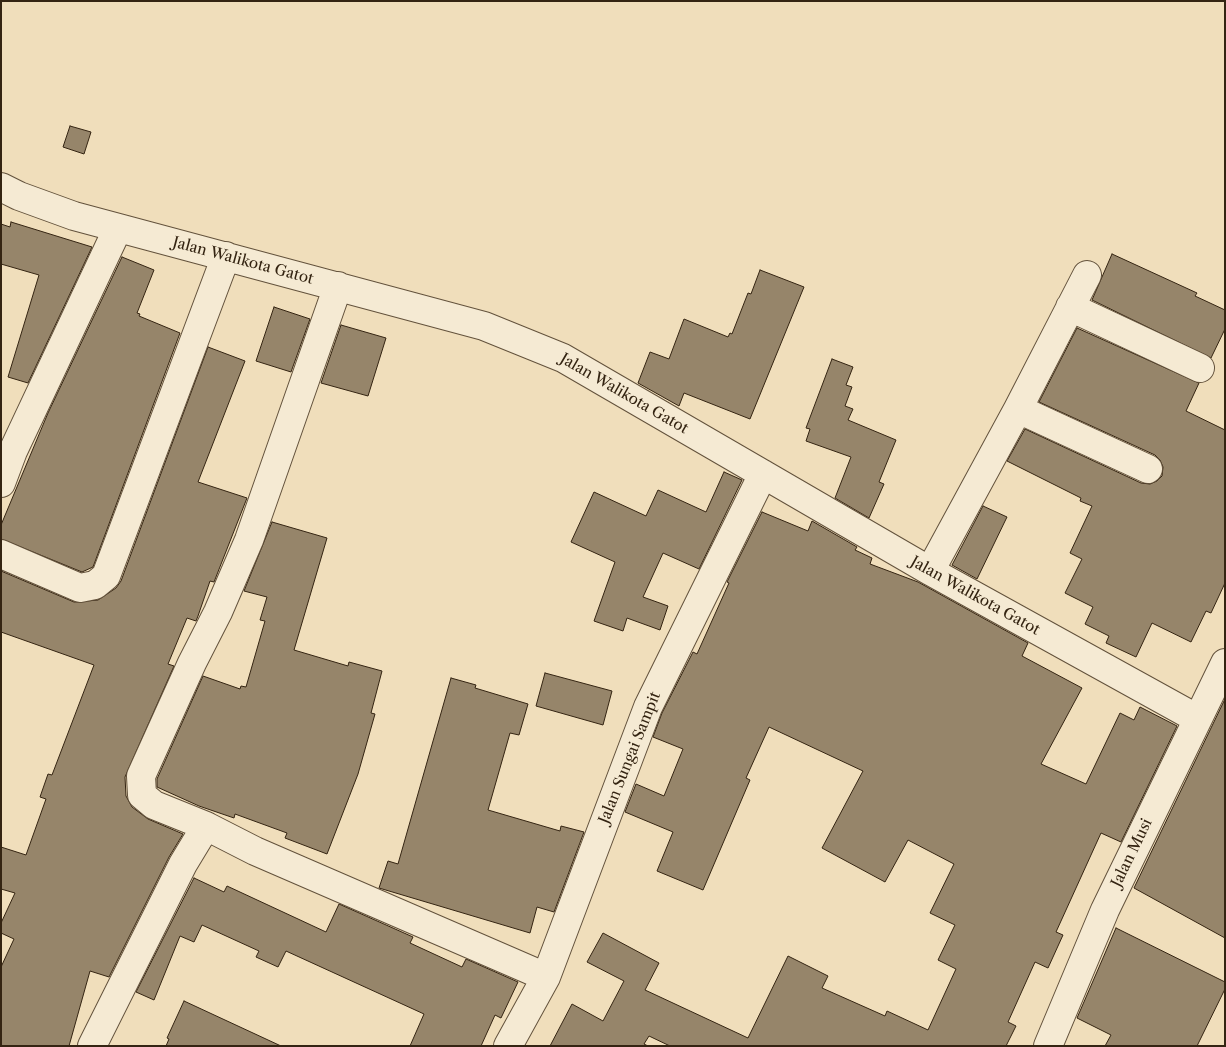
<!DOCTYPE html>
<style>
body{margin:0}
#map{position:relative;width:1226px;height:1047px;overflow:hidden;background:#f0debb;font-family:"Libre Caslon Text",serif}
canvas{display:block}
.frame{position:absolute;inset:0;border:2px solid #342412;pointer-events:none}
</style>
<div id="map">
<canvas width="1226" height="1047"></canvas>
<div class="frame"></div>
</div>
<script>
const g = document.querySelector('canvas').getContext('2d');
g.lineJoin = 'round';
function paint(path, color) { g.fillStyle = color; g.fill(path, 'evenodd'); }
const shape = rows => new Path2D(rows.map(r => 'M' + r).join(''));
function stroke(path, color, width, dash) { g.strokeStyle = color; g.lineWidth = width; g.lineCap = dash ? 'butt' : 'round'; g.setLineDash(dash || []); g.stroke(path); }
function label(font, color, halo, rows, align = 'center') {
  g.font = font + ' "Libre Caslon Text",serif'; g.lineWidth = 4; g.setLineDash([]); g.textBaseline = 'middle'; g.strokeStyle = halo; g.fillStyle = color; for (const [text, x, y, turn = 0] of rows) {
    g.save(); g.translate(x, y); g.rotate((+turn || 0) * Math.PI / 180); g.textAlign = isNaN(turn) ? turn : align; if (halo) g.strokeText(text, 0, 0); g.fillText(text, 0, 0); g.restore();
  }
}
const building = shape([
 [70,126,91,132,84,154,63,147,70,126],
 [11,222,92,247,28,383,8,377,39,275,1,264,1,224,10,227,11,222],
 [1112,254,1197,293,1195,296,1225,310,1225,329,1211,358,1092,300,1112,254],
 [122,257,154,270,137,313,140,314,139,316,180,333,93,567,82,572,1,539,1,525,48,413,122,257],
 [760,270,804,287,750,419,684,393,679,406,638,383,650,352,669,359,684,319,728,337,730,333,732,334,748,293,751,294,760,270],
 [274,307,310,319,291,372,256,361,274,307],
 [341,325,386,338,368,396,321,383,341,325],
 [1077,328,1199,383,1186,411,1225,430,1225,583,1211,613,1206,611,1191,642,1152,623,1136,657,1106,643,1109,636,1085,624,1093,607,1065,593,1082,559,1070,553,1092,506,1080,501,1081,498,1007,461,1025,429,1141,483,1150,484,1157,481,1162,476,1163,467,1160,460,1155,455,1039,402,1077,328],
 [208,347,245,361,198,482,247,498,214,582,210,581,198,616,196,621,187,618,168,664,174,666,125,777,126,796,132,807,148,819,183,834,169,857,109,977,90,971,69,1046,1,1046,1,967,14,939,1,933,1,923,15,893,1,889,1,847,26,855,46,799,40,797,48,774,52,775,94,665,1,632,1,571,74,602,98,600,116,588,121,581,208,347],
 [832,359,853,367,846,385,852,387,845,406,853,409,848,420,896,440,879,482,884,484,869,518,835,498,851,457,806,441,810,429,806,428,832,359],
 [724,472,742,480,699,569,663,553,643,597,668,606,660,630,627,618,623,631,594,621,615,562,571,542,594,492,646,516,658,490,706,512,724,472],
 [983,506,1007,517,977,579,952,565,983,506],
 [762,512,808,531,812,521,857,547,855,550,872,558,870,564,918,582,1028,643,1022,656,1082,688,1041,764,1086,784,1120,713,1134,720,1140,707,1177,726,1121,842,1101,833,1056,932,1063,935,1048,968,1035,962,1008,1022,1016,1026,1006,1046,670,1046,649,1036,644,1044,648,1046,550,1046,572,1004,603,1021,624,981,587,962,603,933,659,963,645,990,748,1038,788,956,828,976,822,988,885,1016,887,1011,928,1030,956,969,938,960,955,925,930,913,954,864,908,840,885,882,822,848,863,771,769,727,746,778,750,780,703,890,657,871,673,832,625,812,636,784,664,796,683,749,653,737,662,713,693,652,697,654,729,583,727,582,762,512],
 [272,522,327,538,294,650,348,666,349,662,382,671,371,713,375,714,358,774,327,854,285,838,287,833,235,814,234,818,199,806,157,787,157,779,203,676,240,689,241,686,246,687,265,621,260,620,267,597,244,591,272,522],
 [545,673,612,691,603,725,536,706,545,673],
 [451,678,476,685,475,688,528,704,519,735,510,733,488,810,560,831,561,826,584,832,554,912,537,907,530,933,379,888,388,861,398,864,451,678],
 [1225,699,1225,938,1134,888,1225,699],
 [194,878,224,892,227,886,326,932,339,904,413,937,410,943,462,967,466,959,518,982,501,1018,495,1015,481,1046,410,1046,424,1014,286,951,278,967,256,957,259,951,202,925,194,942,180,936,154,1000,136,992,194,878],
 [1116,928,1225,982,1225,989,1197,1046,1105,1046,1111,1035,1077,1018,1116,928],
 [184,1001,281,1046,166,1046,169,1039,167,1038,184,1001]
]);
const minor = shape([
 [1,187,19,196,74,216,484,326,563,358,930,571,1196,718],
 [1070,307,1200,368],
 [1018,409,1148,469],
 [1,483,13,451,118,228],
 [1,554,80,588,95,585,106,576,226,256],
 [930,571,1018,409,1087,275],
 [206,826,154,805,142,795,141,776,192,663,218,612,249,540,338,286],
 [92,1046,183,864,206,826,255,851,546,977],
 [508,1046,546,977,648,707,763,474],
 [1048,1046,1105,910,1225,663]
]);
const streetNames = [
 ["Jalan Walikota Gatot",243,261,15],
 ["Jalan Walikota Gatot",624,394,30],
 ["Jalan Walikota Gatot",975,596,29],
 ["Jalan Sungai Sampit",630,758,-68],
 ["Jalan Musi",1132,853,-64]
];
paint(building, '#96856a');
stroke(building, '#342412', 1);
stroke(minor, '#63523c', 30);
stroke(minor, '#f5ead3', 28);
label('15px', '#342412', '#f5ead3', streetNames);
</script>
